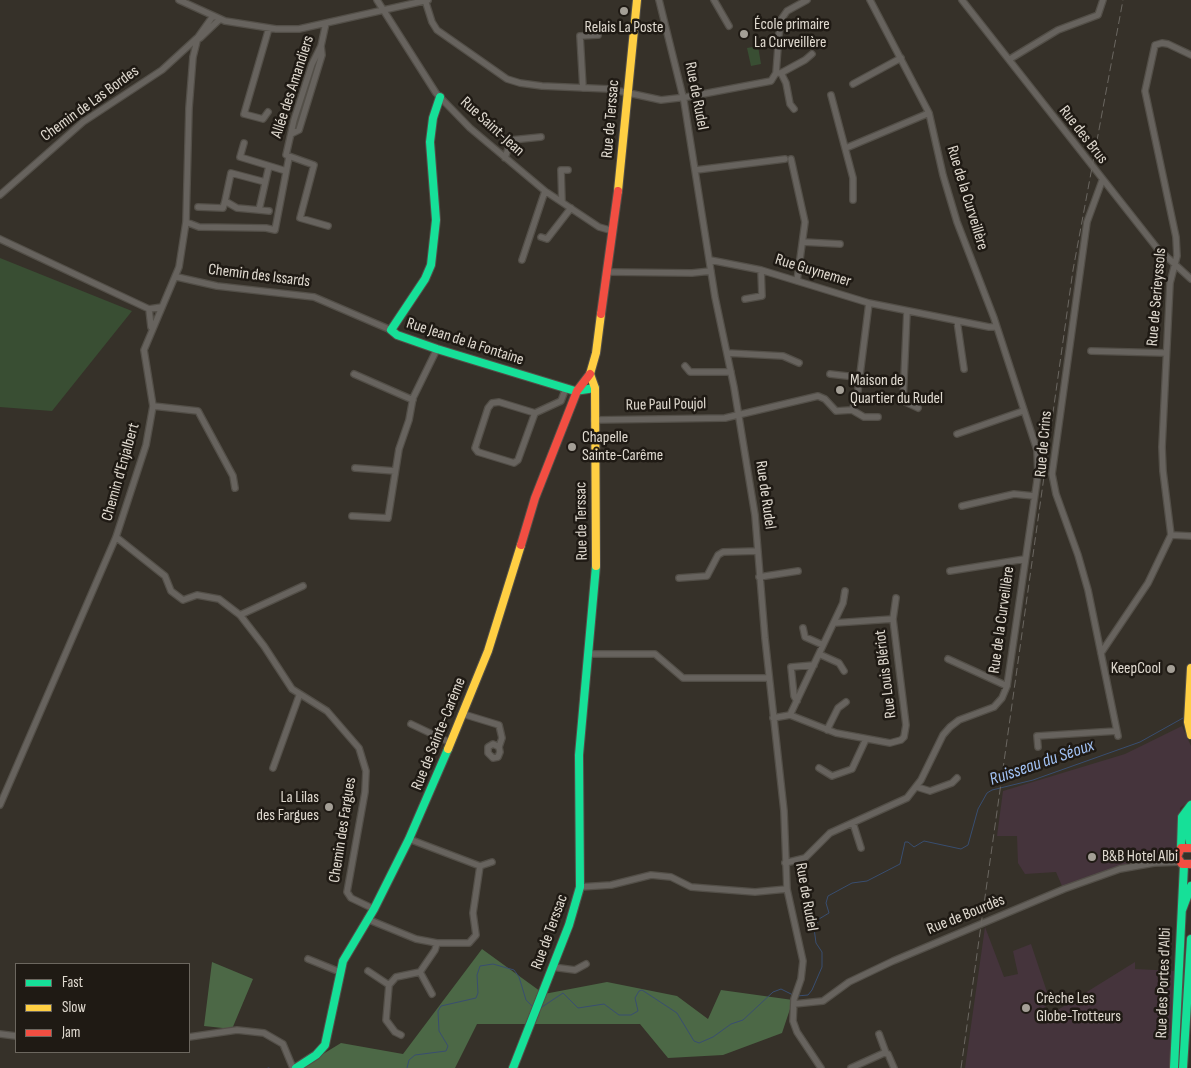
<!DOCTYPE html>
<meta charset="utf-8">
<style>
body{margin:0}
#map{position:relative;width:1191px;height:1068px;overflow:hidden;background:#363129;font-family:"Sofia Sans Condensed",sans-serif}
canvas{display:block}
.legend{position:absolute;left:15px;top:963px;width:175px;height:90px;box-sizing:border-box;background:#1f1a14;border:1px solid #6c675f;margin:0;padding:6px 9px;list-style:none;font-size:15px;color:#e0dad0}
.legend li{display:flex;align-items:center;gap:10px;height:25px}
.legend b{width:25px;border:1px solid #6c675f}
</style>
<div id="map">
<canvas width="1191" height="1068"></canvas>
<ul class="legend">
<li><b style="height:6px;background:#16e098"></b>Fast</li>
<li><b style="height:6px;background:#ffcf43"></b>Slow</li>
<li><b style="height:6px;background:#f24e42"></b>Jam</li>
</ul>
</div>
<script>
const g = document.querySelector('canvas').getContext('2d');
g.lineJoin = 'round';
function paint(path, color) { g.fillStyle = color; g.fill(path, 'evenodd'); }
const shape = rows => new Path2D(rows.map(r => 'M' + r).join(''));
function stroke(path, color, width, dash) { g.strokeStyle = color; g.lineWidth = width; g.lineCap = dash ? 'butt' : 'round'; g.setLineDash(dash || []); g.stroke(path); }
function label(font, color, halo, rows, align = 'center') {
  g.font = font + ' "Sofia Sans Condensed",sans-serif'; g.lineWidth = 5; g.setLineDash([]); g.textBaseline = 'middle'; g.strokeStyle = halo; g.fillStyle = color; for (const [text, x, y, turn = 0] of rows) {
    g.save(); g.translate(x, y); g.rotate((+turn || 0) * Math.PI / 180); g.textAlign = isNaN(turn) ? turn : align; if (halo) g.strokeText(text, 0, 0); g.fillText(text, 0, 0); g.restore();
  }
}
const commercial = shape([
 [1182,726,1191,746,1191,800,1180,808,1178,861,1123,871,1062,886,1056,872,1025,874,1018,863,1017,836,997,836,1003,791,1125,754],
 [985,927,1004,977,1018,974,1013,951,1031,944,1050,1001,1045,1004,1048,1016,1135,962,1135,969,1176,971,1170,1068,965,1068]
]);
const green = shape([
 [758,46,761,64,751,66,747,48],
 [0,258,132,311,52,411,0,407]
]);
const forest = shape([
 [482,949,544,994,607,982,677,996,708,1019,721,990,793,1000,782,1033,723,1055,668,1058,640,1024,477,1024,455,1068,300,1068,341,1043,403,1054],
 [212,962,253,979,232,1029,204,1026]
]);
const stream = shape([
 [797,996,808,995,812,990,822,967,822,952,816,943,814,928,819,919,829,913,826,903,828,896,852,883,867,881,900,864,905,842,908,842,914,847,924,841,961,849,968,845,978,809,987,793,992,790,1033,780,1140,742,1183,718],
 [539,1009,563,993,578,1008,604,1004,619,1015,631,1015,638,1011,635,998,639,991,642,990,677,1013,694,1041,699,1043,713,1037,731,1024,743,1020,773,992,781,989,793,995],
 [268,1068,269,1068],
 [407,1068,409,1060,415,1055,446,1051,448,1046,439,1031,438,1011,441,1006,476,998,478,993,477,975,480,966,493,964,514,970,519,977,526,1000,533,1007]
]);
const street = shape([
 [179,0,225,21,276,29,299,29,428,0],
 [377,0,436,93,470,128,545,191,599,227,613,231],
 [425,0,432,22,437,30,507,79,520,83,542,86,610,89,661,100,687,97,771,81,776,73,780,21,787,11,807,0],
 [659,0,684,101,715,297,734,387,755,515,765,638,784,811,787,889,803,961,801,979,794,999,793,1021,797,1032,821,1068],
 [714,0,729,26],
 [962,0,1157,248,1191,279],
 [326,23,321,46,312,64,294,120,286,155,314,165,300,218,328,226],
 [200,38,220,19],
 [1010,59,1058,30,1098,15,1103,0],
 [776,73,781,73,786,83,790,104,794,109],
 [781,73,805,60,812,54],
 [853,84,901,58],
 [583,88,580,36,598,35],
 [831,95,853,178,853,200],
 [268,112,263,119,244,114,269,28],
 [291,134,299,130,322,55,321,46],
 [244,143,240,157,286,171],
 [846,148,929,113],
 [505,158,511,140,541,137],
 [791,159,805,222,797,281],
 [696,170,785,159],
 [1102,181,1087,222,1052,474,1056,494,1078,555,1088,590,1118,736],
 [265,182,231,173,225,201,237,208,259,210,269,166],
 [0,195,83,122,162,70,197,38],
 [562,202,561,170,568,170],
 [198,207,223,208,225,201],
 [259,210,269,211],
 [186,222,199,227,266,228,275,230,289,157],
 [541,237,547,239,571,208],
 [0,239,149,309,162,307],
 [803,242,840,244],
 [522,260,545,191],
 [710,260,761,270,869,303,989,327,996,327],
 [607,272,692,273,711,271],
 [177,277,217,286,314,297,391,330],
 [745,299,762,296,761,270],
 [149,309,151,327],
 [907,311,903,401,918,408],
 [957,321,964,369],
 [1091,351,1166,353],
 [727,353,783,356,799,363],
 [685,366,690,372,731,372],
 [354,374,413,400],
 [830,374,881,380],
 [153,406,198,411,233,476,235,488],
 [852,410,864,417,878,417],
 [535,413,518,460,514,463,478,452,475,448,488,408,492,403,499,402,535,413,561,401,566,388],
 [594,420,725,418,818,396,825,399,836,411,852,410,857,398,869,303],
 [957,434,1023,411],
 [355,468,395,471],
 [962,506,1014,494,1034,496],
 [352,516,388,518,399,449,409,420,413,398,437,349],
 [1171,535,1191,536],
 [116,537,165,576,171,591,183,600,197,595,219,599,240,615,264,646,292,689,327,711,359,748,366,771,365,792,347,892,351,898,374,909],
 [950,571,1025,559],
 [759,577,798,571],
 [679,578,707,576,718,555,723,552,758,551],
 [240,615,303,586],
 [834,623,893,619],
 [803,628,805,637,823,645],
 [1101,653,1148,583,1171,535,1163,471,1162,447,1170,283,1177,256,1176,237,1145,91,1155,45,1162,43,1168,44,1191,55],
 [589,654,655,654,683,678,769,678],
 [819,654,839,663,844,671],
 [948,659,1007,686],
 [797,701,794,696,791,667,814,665],
 [463,714,499,725,502,738,499,747,500,752,498,757,493,758,488,753,488,747,493,744,499,747],
 [790,715,843,603,845,591],
 [773,718,790,715,836,733,890,743,901,740,904,737,906,725,893,619,896,598],
 [411,724,451,743],
 [827,730,838,708,846,702],
 [1038,747,1037,736,1117,731],
 [273,768,299,696],
 [819,768,832,776,852,769,866,739],
 [917,787,930,791,952,783,957,778],
 [0,805,116,537,146,445,153,406,144,350,179,267,186,222,189,108,193,57,198,37,213,16],
 [853,823,861,848],
 [409,839,480,866],
 [1177,854,1154,863,1179,862],
 [785,863,805,858,830,833,907,798,921,780,943,735,950,727,959,720,994,707,1002,698,1007,686,1038,474,1037,450,994,318,957,222,943,175,929,113,870,0],
 [580,887,611,885,651,875,671,877,691,887,703,888,755,892,787,889],
 [367,919,416,939,437,943,469,943,476,935,473,913,480,866,492,862],
 [308,959,340,972],
 [552,967,575,970,586,964],
 [368,971,389,985],
 [420,972,432,994],
 [794,1004,823,1001,849,982,893,961,1064,889,1120,869,1154,863],
 [0,1034,16,1036],
 [879,1034,886,1053],
 [401,1035,395,1032,386,1020,389,985,396,977,420,972,435,950,437,943],
 [189,1037,237,1030,264,1033,283,1044,293,1068],
 [851,1068,884,1053,888,1054,894,1068]
]);
const fast = shape([
 [440,97,433,118,430,142,436,220,431,265,425,279,391,330,397,335,437,349,575,391,595,388],
 [1191,814,1187,827,1191,847],
 [1181,848,1182,817,1191,805],
 [1182,910,1191,886],
 [296,1068,316,1055,325,1045,343,961,374,909,409,839,448,749],
 [513,1068,569,925,580,887,579,755,596,566],
 [1174,1068,1184,865],
 [1183,1068,1191,939]
]);
const slow = shape([
 [618,191,637,0],
 [596,566,595,388,590,374,596,353,601,314],
 [1191,668,1188,722,1191,735],
 [448,749,488,651,521,545]
]);
const jam = shape([
 [601,314,618,191],
 [521,545,535,498,577,391,590,374],
 [1191,848,1181,848,1177,857,1182,864,1191,864]
]);
const rail = shape([
 [961,1068,1073,270,1123,0]
]);
const markers = [
 [624,11,5,"#a49f96"],
 [744,34,5,"#a49f96"],
 [840,390,5,"#a49f96"],
 [572,447,5,"#a49f96"],
 [1171,669,5,"#a49f96"],
 [329,807,5,"#a49f96"],
 [1092,857,5,"#a49f96"],
 [1026,1008,5,"#a49f96"]
];
const poiNames = [
 ["École primaire",754,25],
 ["La Curveillère",754,43],
 ["Relais La Poste",624,28,"center"],
 ["Maison de",850,381],
 ["Quartier du Rudel",850,399],
 ["Chapelle",582,438],
 ["Sainte-Carême",582,456],
 ["KeepCool",1161,669,"right"],
 ["La Lilas",319,798,"right"],
 ["des Fargues",319,816,"right"],
 ["B&B Hotel Albi",1102,857],
 ["Crèche Les",1036,999],
 ["Globe-Trotteurs",1036,1017]
];
const streetNames = [
 ["Allée des Amandiers",293,87,-72],
 ["Rue de Rudel",696,96,79],
 ["Chemin de Las Bordes",90,104,-36],
 ["Rue de Terssac",611,119,-85],
 ["Rue Saint-Jean",492,127,42],
 ["Rue des Brus",1083,135,52],
 ["Rue de la Curveillère",967,198,73],
 ["Rue Guynemer",813,271,17],
 ["Chemin des Issards",259,276,7],
 ["Rue de Serieyssols",1157,297,-85],
 ["Rue Jean de la Fontaine",465,342,18],
 ["Rue Paul Poujol",666,405,-1],
 ["Rue de Crins",1044,444,-85],
 ["Chemin d'Enjalbert",121,472,-74],
 ["Rue de Rudel",765,495,82],
 ["Rue de Terssac",582,521,-91],
 ["Rue de la Curveillère",1002,620,-82],
 ["Rue Louis Blériot",886,674,-97],
 ["Rue de Sainte-Carême",439,734,-68],
 ["Chemin des Fargues",343,830,-81],
 ["Rue de Rudel",806,897,80],
 ["Rue de Bourdès",966,915,-22],
 ["Rue de Terssac",550,932,-70],
 ["Rue des Portes d'Albi",1164,983,-88]
];
const waterNames = [
 ["Ruisseau du Séoux",1042,763,-19]
];
paint(commercial, '#45343c');
paint(green, '#394e33');
paint(forest, '#4c6846');
stroke(stream, '#394e70', 1);
stroke(street, '#534f48', 8);
stroke(fast, '#534f48', 10);
stroke(slow, '#534f48', 10);
stroke(jam, '#534f48', 10);
stroke(street, '#67635e', 5.5);
stroke(fast, '#16e098', 8);
stroke(slow, '#ffcf43', 8);
stroke(jam, '#f24e42', 8);
stroke(rail, '#6b6761', 1, [8, 4]);
for (const [x, y, r, color] of markers) { const dot = new Path2D(); dot.arc(x, y, r, 0, 2 * Math.PI); g.fillStyle = color; g.fill(dot); stroke(dot, '#1f1a14', 2); }
label('16px', '#e0dad0', '#1f1a14', poiNames, 'left');
label('16px', '#e0dad0', '#1f1a14', streetNames);
label('italic 18px', '#a2c2f4', '#1f1a14', waterNames);
</script>
